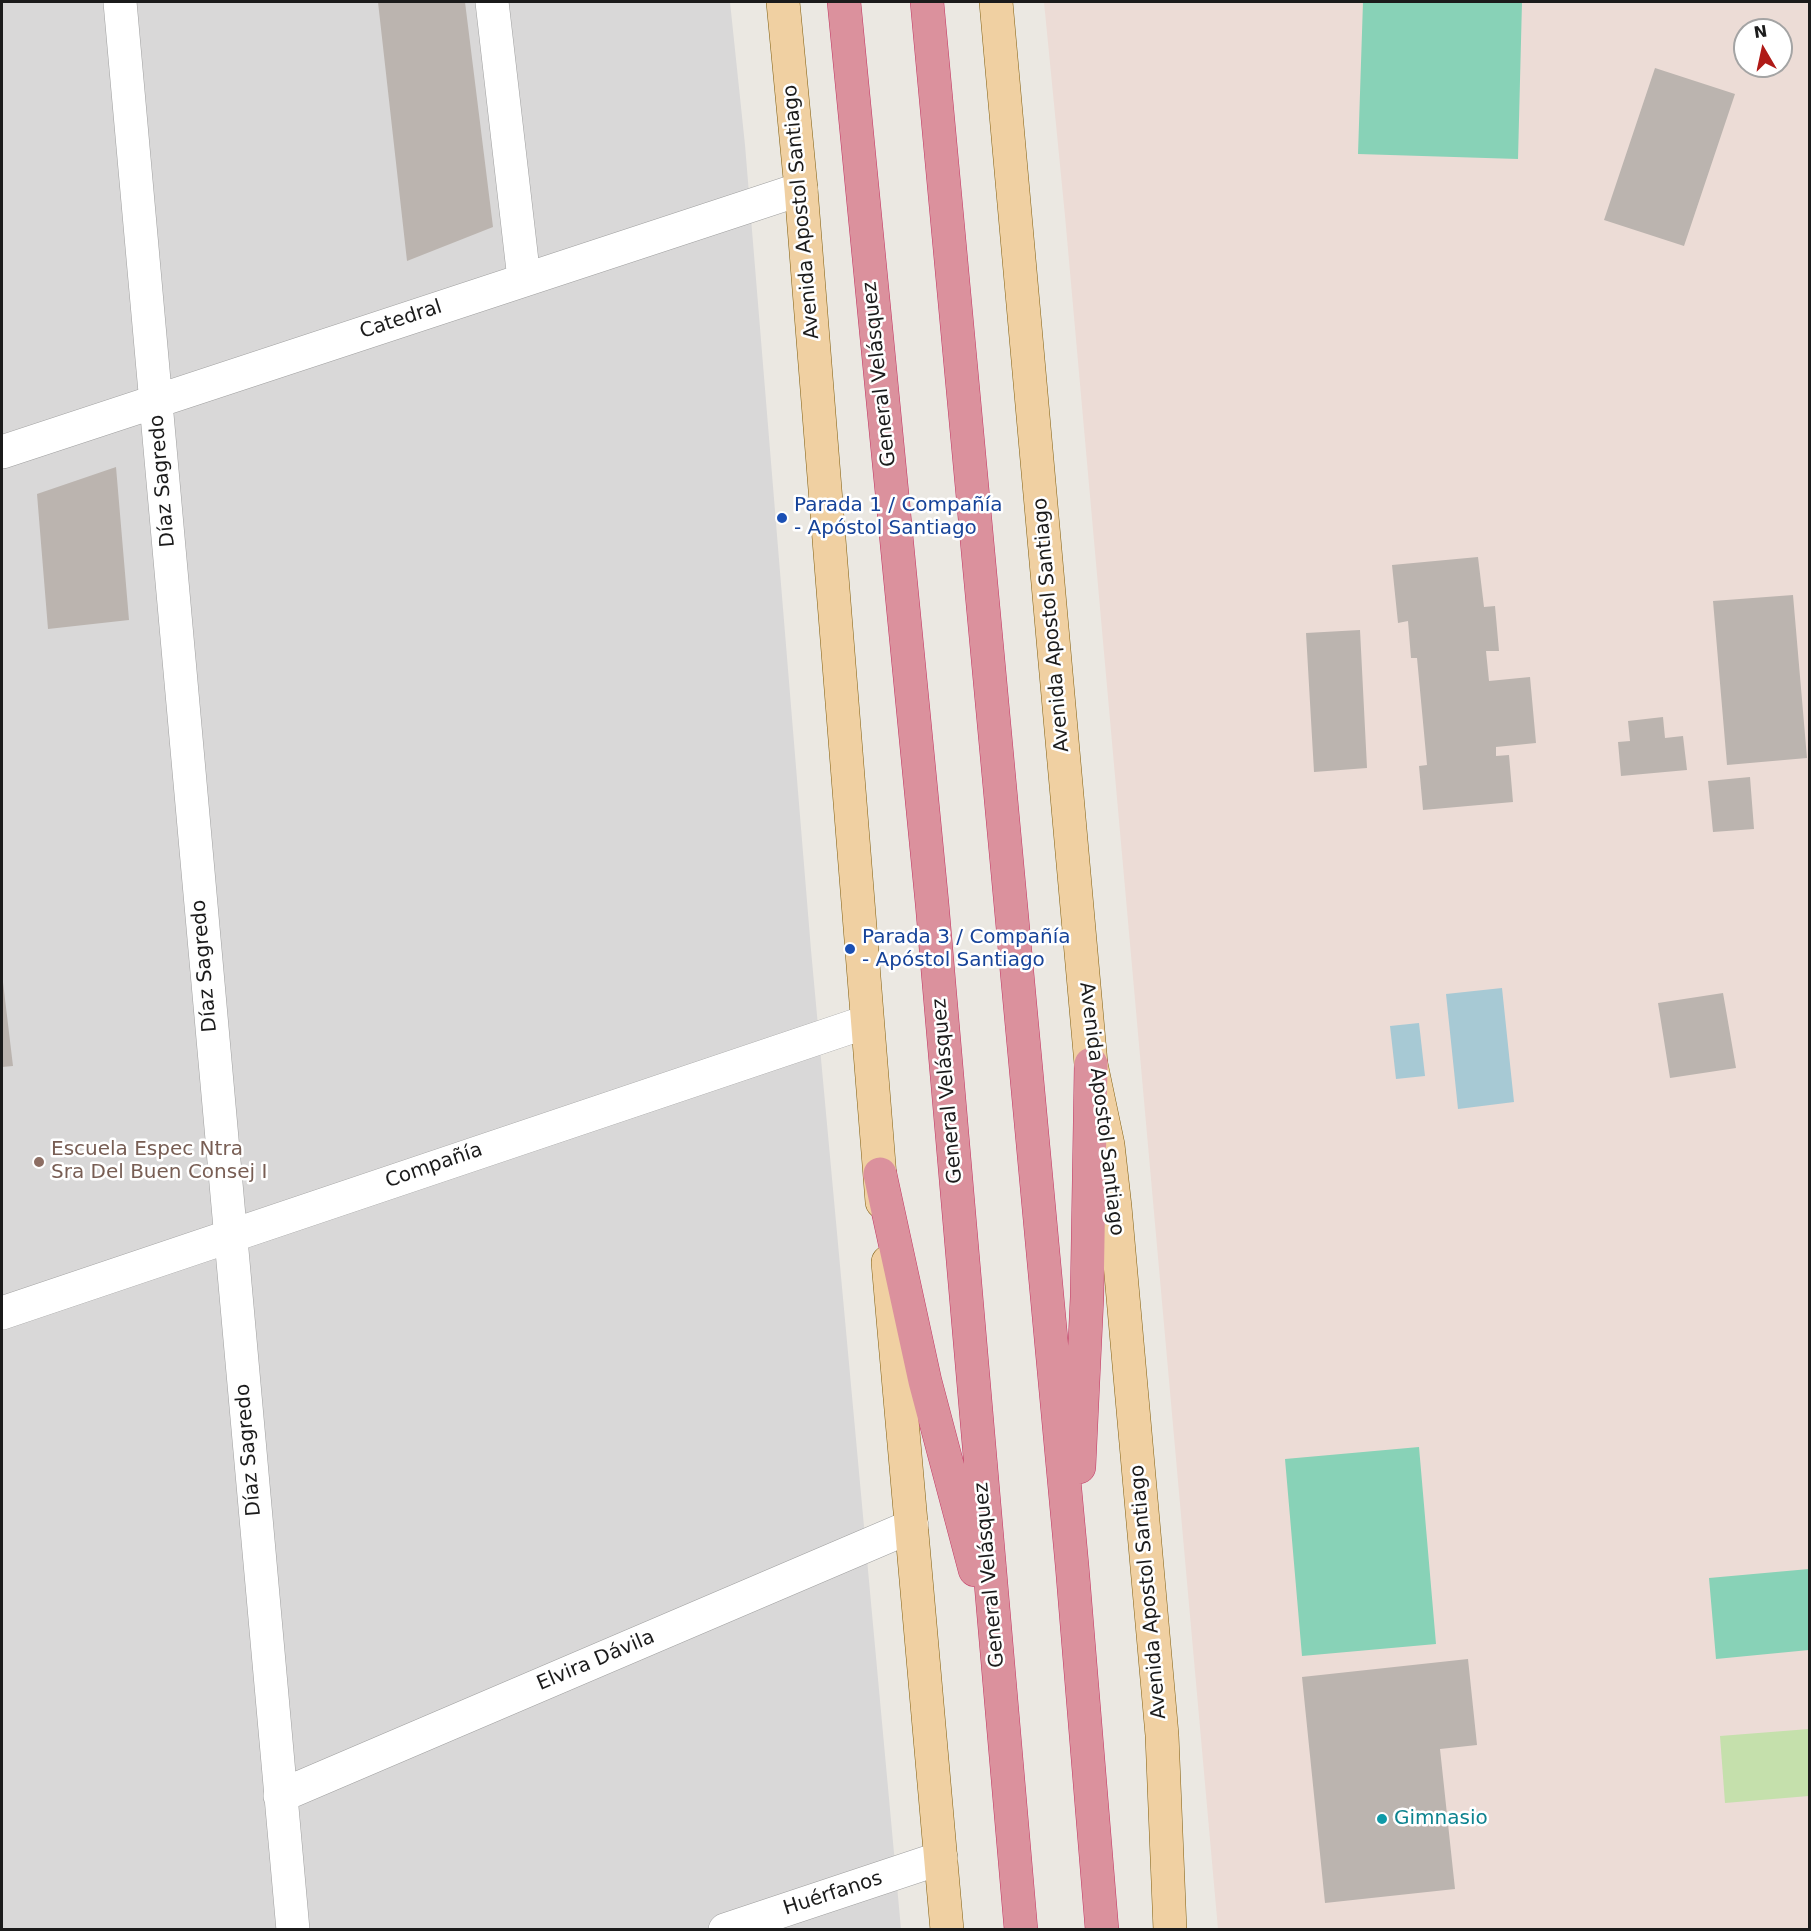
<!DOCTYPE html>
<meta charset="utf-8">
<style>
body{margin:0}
#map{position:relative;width:1811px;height:1931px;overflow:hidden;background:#ebe8e2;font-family:"DejaVu Sans",sans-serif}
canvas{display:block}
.frame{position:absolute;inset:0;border:3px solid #1b1b1b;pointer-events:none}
.north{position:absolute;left:1733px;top:18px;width:60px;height:60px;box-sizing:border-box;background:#fff;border:2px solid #a4a4a4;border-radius:50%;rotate:351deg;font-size:16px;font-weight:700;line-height:24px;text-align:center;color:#1b1b1b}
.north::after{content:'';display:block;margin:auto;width:21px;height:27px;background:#af1a17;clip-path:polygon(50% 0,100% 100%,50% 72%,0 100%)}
</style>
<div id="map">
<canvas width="1811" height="1931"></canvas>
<div class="frame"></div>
<div class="north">N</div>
</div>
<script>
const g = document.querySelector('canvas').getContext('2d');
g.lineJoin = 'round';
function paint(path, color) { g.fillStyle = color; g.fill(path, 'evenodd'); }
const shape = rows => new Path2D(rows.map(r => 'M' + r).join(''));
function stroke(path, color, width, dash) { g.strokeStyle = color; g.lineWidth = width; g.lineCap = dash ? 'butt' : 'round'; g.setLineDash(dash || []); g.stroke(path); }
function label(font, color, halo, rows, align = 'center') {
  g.font = font + ' "DejaVu Sans",sans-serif'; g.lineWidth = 5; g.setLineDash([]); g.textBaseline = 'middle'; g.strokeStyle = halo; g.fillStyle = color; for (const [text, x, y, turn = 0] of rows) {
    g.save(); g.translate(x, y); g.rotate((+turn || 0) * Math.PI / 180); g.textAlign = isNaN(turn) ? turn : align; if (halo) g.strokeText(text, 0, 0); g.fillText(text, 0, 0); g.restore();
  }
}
const residential = shape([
 [2,2,730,2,745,145,811,950,901,1929,2,1930]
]);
const military = shape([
 [1044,2,1809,2,1809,1929,1218,1929,1065,216],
 [1745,30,1781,30,1781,66,1745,66]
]);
const grass = shape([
 [1809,1729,1809,1796,1725,1803,1720,1736]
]);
const pitch = shape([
 [1363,2,1522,2,1518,159,1358,154],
 [1419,1447,1436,1644,1302,1656,1285,1459],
 [1809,1569,1809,1650,1716,1659,1709,1578]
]);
const water = shape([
 [1502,988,1514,1102,1458,1109,1446,994],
 [1419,1023,1425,1076,1396,1079,1390,1026]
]);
const building = shape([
 [378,2,465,2,493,227,407,261],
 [1655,68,1735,94,1684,246,1604,220],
 [116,467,129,620,48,629,37,494],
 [1478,557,1484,607,1495,606,1499,651,1486,651,1489,681,1530,677,1536,743,1496,747,1496,756,1509,755,1513,802,1423,810,1419,766,1427,765,1417,658,1411,658,1408,621,1398,623,1392,565],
 [1793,595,1807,758,1727,765,1713,601],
 [1360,630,1367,768,1314,772,1306,633],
 [1663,717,1665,738,1683,736,1687,770,1621,776,1618,742,1630,741,1628,721],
 [1750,777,1754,829,1713,832,1708,781],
 [2,974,13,1066,2,1067],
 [1723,993,1736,1068,1670,1078,1658,1003],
 [1468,1659,1477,1745,1440,1749,1455,1889,1325,1903,1302,1677]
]);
const minor = shape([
 [120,2,293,1930],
 [492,2,524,279],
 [2,452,801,189],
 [2,1313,866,1022],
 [280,1796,912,1526],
 [725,1930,941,1858]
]);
const major = shape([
 [783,2,801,189,882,1202],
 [996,2,1091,1064,1108,1145,1115,1207,1162,1735,1170,1930],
 [888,1262,947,1930]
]);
const highway = shape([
 [844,2,932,903,1021,1930],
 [927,2,1072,1565,1102,1930],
 [880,1174,925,1381,975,1570],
 [1079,1467,1087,1297,1091,1064]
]);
const markers = [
 [782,518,6,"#1a4fb4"],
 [850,949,6,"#1a4fb4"],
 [39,1162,6,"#8d6e63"],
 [1382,1819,6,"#0f9aa8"]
];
const streetNames = [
 ["Avenida Apostol Santiago",802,212,-95],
 ["Catedral",401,320,-18],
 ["General Velásquez",880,374,-96],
 ["Díaz Sagredo",163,481,-95],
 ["Avenida Apostol Santiago",1052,625,-95],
 ["Díaz Sagredo",205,966,-95],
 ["General Velásquez",948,1091,-95],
 ["Avenida Apostol Santiago",1101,1109,83],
 ["Compañía",434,1166,-19],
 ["Díaz Sagredo",249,1450,-95],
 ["General Velásquez",990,1575,-95],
 ["Avenida Apostol Santiago",1149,1592,-95],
 ["Elvira Dávila",596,1661,-23],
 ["Huérfanos",833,1894,-18]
];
const transitNames = [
 ["Parada 1 / Compañía",794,506],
 ["- Apóstol Santiago",794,529],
 ["Parada 3 / Compañía",862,938],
 ["- Apóstol Santiago",862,961]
];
const educationNames = [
 ["Escuela Espec Ntra",51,1150],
 ["Sra Del Buen Consej I",51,1173]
];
const cultureNames = [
 ["Gimnasio",1394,1819]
];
paint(residential, '#d9d8d8');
paint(military, '#ecdcd6');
paint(grass, '#c5e0ac');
paint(pitch, '#88d2b7');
paint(water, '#a7c9d4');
paint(building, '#bbb4af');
stroke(minor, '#9f9f9f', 34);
stroke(major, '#815f11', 34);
stroke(highway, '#c13763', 34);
stroke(minor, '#fff', 33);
stroke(major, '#f0d0a2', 33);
stroke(highway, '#db919d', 33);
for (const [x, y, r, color] of markers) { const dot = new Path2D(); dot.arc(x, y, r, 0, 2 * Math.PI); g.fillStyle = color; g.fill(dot); stroke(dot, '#fff', 2); }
label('20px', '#1b1b1b', '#fff', streetNames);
label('20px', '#164399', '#fff', transitNames, 'left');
label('20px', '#785e54', '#fff', educationNames, 'left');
label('20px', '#0d838f', '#fff', cultureNames, 'left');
</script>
